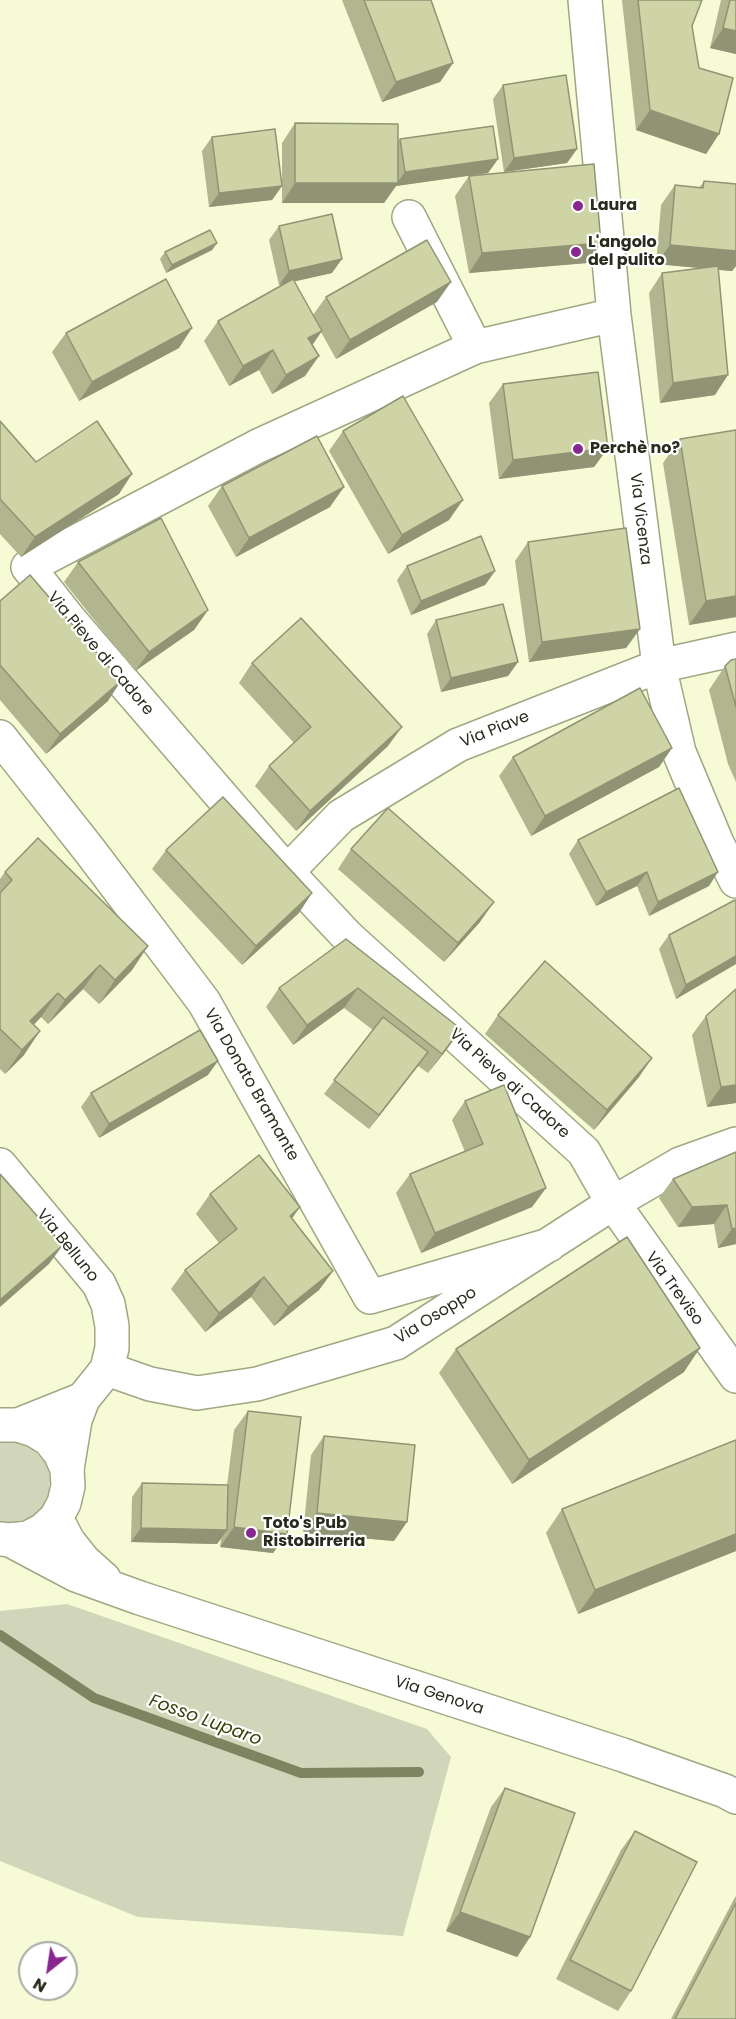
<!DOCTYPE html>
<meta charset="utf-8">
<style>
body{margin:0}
#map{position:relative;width:736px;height:2019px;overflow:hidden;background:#f6fbd6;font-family:Poppins,sans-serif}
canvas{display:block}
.north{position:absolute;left:18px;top:1941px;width:60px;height:60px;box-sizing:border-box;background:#fff;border:2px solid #a9aaa5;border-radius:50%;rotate:210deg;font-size:16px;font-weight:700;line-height:24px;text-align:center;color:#292b1d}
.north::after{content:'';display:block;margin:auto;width:21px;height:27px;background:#87268f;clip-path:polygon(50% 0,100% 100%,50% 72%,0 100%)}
</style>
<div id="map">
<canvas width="736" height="2019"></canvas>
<div class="north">N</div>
</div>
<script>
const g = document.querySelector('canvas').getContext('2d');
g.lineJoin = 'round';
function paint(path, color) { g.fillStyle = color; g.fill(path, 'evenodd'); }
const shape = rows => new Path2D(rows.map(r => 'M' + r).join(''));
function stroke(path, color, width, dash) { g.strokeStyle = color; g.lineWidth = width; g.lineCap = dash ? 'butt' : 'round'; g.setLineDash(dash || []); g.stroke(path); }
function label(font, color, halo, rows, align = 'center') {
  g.font = font + ' Poppins,sans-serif'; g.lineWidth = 4.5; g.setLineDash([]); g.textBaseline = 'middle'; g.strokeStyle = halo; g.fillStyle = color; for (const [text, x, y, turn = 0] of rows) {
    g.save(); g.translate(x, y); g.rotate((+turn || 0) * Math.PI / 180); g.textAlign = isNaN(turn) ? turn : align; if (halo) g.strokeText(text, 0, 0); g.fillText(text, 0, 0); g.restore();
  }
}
const green = shape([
 [7,1442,20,1443,34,1450,45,1461,50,1476,49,1492,43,1506,31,1517,16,1522,0,1522,0,1443],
 [67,1604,427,1729,451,1757,403,1936,138,1917,0,1861,0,1611]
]);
const stream = shape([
 [0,1635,94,1698,301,1773,419,1772]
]);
const street = shape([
 [585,0,614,315,659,666,679,752,717,843,736,881],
 [409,217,475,347],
 [614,315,475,347,258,446,28,567,69,619,287,872,347,936,584,1152,613,1203,736,1376],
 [0,737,90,851,204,1002,370,1297,549,1245],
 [287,872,341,816,458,745,659,666,736,649],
 [0,1165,99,1284,108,1304,112,1326,112,1348,107,1369,83,1399,75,1420,67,1469],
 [107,1369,150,1384,197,1393,257,1384,396,1343,613,1203,680,1164,736,1144],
 [18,1425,83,1399]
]);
const secondary = shape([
 [0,1425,18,1425,34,1430,49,1439,60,1453,67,1469,68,1486,64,1503,56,1518,43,1530,28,1538,10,1540,0,1539],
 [56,1518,68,1541,84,1561,104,1579],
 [10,1540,76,1575,140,1598,623,1755,725,1791,736,1797]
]);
const wall = shape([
 [342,0,431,0,453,63,440,82,382,102],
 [622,0,702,0,692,26,699,68,719,134,706,154,636,130],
 [721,0,736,0,736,54,710,48],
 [503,85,577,149,567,163,504,172,493,99],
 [295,123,398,142,400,139,498,159,488,173,396,186,384,203,282,203,282,186,272,200,209,207,202,151,212,137,282,184,282,143],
 [469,176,601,243,587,263,469,273,455,196],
 [704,181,736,184,736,266,732,271,718,270,715,395,660,403,649,293,662,273,699,268,656,264,661,205,675,185,699,188],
 [279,226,332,273,294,281,313,315,326,297,437,302,336,359,321,332,312,345,305,376,272,394,259,370,229,386,204,341,218,321,284,284,279,285,269,240],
 [217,243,212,250,166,273,160,259,165,252],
 [66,333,179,348,79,401,52,352],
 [503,384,608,448,594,467,499,479,489,403],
 [0,421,36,462,119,494,21,557,0,534],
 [343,431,449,520,388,554,329,451],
 [680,439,736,617,689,625,663,463],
 [222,486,330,507,236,557,208,506],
 [528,542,640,629,626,648,529,662,515,561],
 [78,562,208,610,194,630,135,671,64,582],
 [407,566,495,571,485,585,411,615,397,580],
 [0,601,108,701,46,754,0,700],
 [436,620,518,662,508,676,441,692,427,634],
 [736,659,736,782,728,764,709,690,725,666],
 [252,663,388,746,296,831,255,786,269,766,294,743,239,683],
 [672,748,659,767,531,836,499,776,513,757],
 [578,840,709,886,649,916,637,886,596,906,569,854],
 [351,849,480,922,444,962,338,869],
 [166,850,299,913,242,965,152,869],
 [5,872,148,946,132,970,99,1004,83,989,48,1024,41,1017,34,1025,24,1055,5,1074,0,1069,0,879],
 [736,901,736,964,676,999,659,949,669,935],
 [346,939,461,1029,447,1049,428,1073,418,1066,369,1129,324,1094,373,1030,344,1008,293,1045,266,1007,279,988],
 [736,989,736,1103,707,1107,692,1035,706,1016],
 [498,1015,639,1077,594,1130,485,1034],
 [208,1075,99,1138,81,1107,91,1093],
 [465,1101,546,1188,532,1207,421,1253,396,1193,410,1174,465,1152,452,1120],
 [736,1152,736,1244,718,1248,714,1224,678,1227,659,1198,673,1179],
 [210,1194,292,1218,333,1271,319,1290,274,1326,251,1297,205,1332,171,1289,185,1270,219,1243,196,1214],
 [456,1349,684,1372,512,1484,439,1373],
 [248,1411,287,1534,273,1553,220,1547,221,1539,217,1544,131,1542,132,1497,142,1483,227,1485,234,1430],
 [324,1436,394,1541,303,1533,311,1455],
 [736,1440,736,1551,578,1614,546,1533,562,1509],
 [505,1788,530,1937,517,1957,446,1931,491,1807],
 [635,1831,631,1991,618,2011,556,1979,621,1850],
 [736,1896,736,2019,671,2019,734,1899]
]);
const shadedWall = shape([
 [723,28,736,31,736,54,710,48],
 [453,63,440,82,382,102,396,82],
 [650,110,719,134,706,154,636,130],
 [577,149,567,163,504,172,514,158],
 [498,159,488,173,396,186,384,203,282,203,295,183,397,183,405,172],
 [282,186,272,200,209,207,219,193],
 [217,243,212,250,166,273,172,265],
 [601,243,587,263,469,273,482,253],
 [670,245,736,251,736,266,732,271,656,264],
 [342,259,332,273,279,285,289,271],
 [451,282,437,302,336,359,350,340],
 [192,328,179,348,79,401,92,382],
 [322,331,309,350,308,338],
 [273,350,259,370,229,386,243,366],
 [319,356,305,376,272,394,286,375],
 [728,375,715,395,660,403,673,383],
 [608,448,594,467,499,479,513,460],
 [132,474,119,494,21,557,35,537],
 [344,487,330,507,236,557,249,538],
 [463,500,449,520,388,554,402,535],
 [495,571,485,585,411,615,421,601],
 [736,596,736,617,689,625,706,601],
 [208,610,194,630,135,671,149,652],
 [640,629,626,648,529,662,542,642],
 [518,662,508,676,441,692,451,678],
 [121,681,108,701,46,754,60,734],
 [402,727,388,746,296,831,310,811],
 [672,748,659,767,531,836,545,816],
 [647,872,637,886,596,906,606,892],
 [718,872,709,886,649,916,658,902],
 [312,893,299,913,242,965,256,946],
 [494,902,480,922,444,962,458,943],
 [148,946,132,970,99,1004,115,980],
 [736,956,736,964,676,999,686,985],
 [100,965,83,989,48,1024,65,1000],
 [358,988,344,1008,293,1045,307,1025],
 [58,993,41,1017,13,1045,30,1021],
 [461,1029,447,1049,428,1073,442,1054],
 [40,1031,24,1055,5,1074,22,1050],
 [428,1052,418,1066,369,1129,379,1115],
 [652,1058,639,1077,594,1130,607,1110],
 [218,1061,208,1075,99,1138,109,1124],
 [736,1085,736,1103,707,1107,721,1087],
 [546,1188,532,1207,421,1253,435,1233],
 [727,1205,714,1224,678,1227,692,1207],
 [300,1207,286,1227,290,1216],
 [736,1228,736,1244,718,1248,732,1229],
 [63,1245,49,1264,0,1307,0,1300],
 [333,1271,319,1290,274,1326,288,1307],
 [264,1277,251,1297,205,1332,219,1313],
 [700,1348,684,1372,512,1484,529,1460],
 [317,1513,407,1522,394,1541,303,1533],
 [234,1527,287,1534,273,1553,220,1547],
 [141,1528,227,1530,217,1544,131,1542],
 [736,1534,736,1551,578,1614,595,1590],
 [460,1912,530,1937,517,1957,446,1931]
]);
const building = shape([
 [364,0,431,0,453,63,396,82,364,0],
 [638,0,702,0,692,26,699,68,733,78,719,134,650,110,638,0],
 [730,0,736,0,736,31,723,28,730,0],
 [566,75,577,149,514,158,503,85,566,75],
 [295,123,398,124,398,183,295,183,295,123],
 [493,126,498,159,405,172,400,139,493,126],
 [275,129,282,186,219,193,212,137,275,129],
 [594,164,601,243,482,253,469,176,594,164],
 [704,181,736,184,736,251,670,245,675,185,703,188,704,181],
 [332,214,342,259,289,271,279,226,332,214],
 [210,230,217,243,172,265,165,252,210,230],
 [427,240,451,282,350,340,326,297,427,240],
 [718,266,728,375,673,383,662,273,718,266],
 [166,279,192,328,92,382,66,333,166,279],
 [293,279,322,331,308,338,319,356,286,375,273,350,243,366,218,321,293,279],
 [598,372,608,448,513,460,503,384,598,372],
 [403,396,463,500,402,535,343,431,403,396],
 [0,421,36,462,97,421,132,474,35,537,0,499,0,421],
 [736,430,736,596,706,601,680,439,736,430],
 [317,436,344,487,249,538,222,486,317,436],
 [161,518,208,610,149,652,78,562,161,518],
 [626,528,640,629,542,642,528,542,626,528],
 [481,536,495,571,421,601,407,566,481,536],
 [30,575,121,681,60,734,0,665,0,601,30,575],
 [503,604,518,662,451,678,436,620,503,604],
 [301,618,402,727,310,811,269,766,311,727,252,663,301,618],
 [736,659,736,707,725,666,731,660,736,659],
 [640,688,672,748,545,816,513,757,640,688],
 [679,788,718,872,658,902,647,872,606,892,578,840,679,788],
 [223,797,312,893,256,946,166,850,223,797],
 [388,808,494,902,458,943,351,849,388,808],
 [38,838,148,946,115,980,100,965,65,1000,58,993,30,1021,40,1031,22,1050,0,1029,0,893,12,880,5,872,38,838],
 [735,900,736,901,736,956,686,985,669,935,735,900],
 [346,939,461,1029,442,1054,358,988,307,1025,279,988,346,939],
 [545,961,652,1058,607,1110,498,1015,545,961],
 [736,989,736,1085,721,1087,706,1016,736,989],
 [383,1017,428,1052,379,1115,334,1080,383,1017],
 [200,1030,218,1061,109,1124,91,1093,200,1030],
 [504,1085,546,1188,435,1233,410,1174,483,1144,465,1101,504,1085],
 [736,1152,736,1228,732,1229,727,1205,692,1207,673,1179,736,1152],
 [259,1155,300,1207,290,1216,333,1271,288,1307,264,1277,219,1313,185,1270,237,1229,210,1194,259,1155],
 [0,1174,63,1245,0,1300,0,1174],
 [627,1237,700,1348,529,1460,456,1349,627,1237],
 [248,1411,301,1417,287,1534,234,1527,248,1411],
 [324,1436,415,1445,407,1522,317,1513,324,1436],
 [736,1440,736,1534,595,1590,562,1509,736,1440],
 [142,1483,228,1485,227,1530,141,1528,142,1483],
 [505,1788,575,1813,530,1937,460,1912,505,1788],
 [635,1831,697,1862,631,1991,570,1960,635,1831],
 [736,1903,736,2019,675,2019,736,1903]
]);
const markers = [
 [578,206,6,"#87268f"],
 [576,252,6,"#87268f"],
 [578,449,6,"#87268f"],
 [251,1533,6,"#87268f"]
];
const poiNames = [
 ["Laura",590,206],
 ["L'angolo",588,243],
 ["del pulito",588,261],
 ["Perchè no?",590,449],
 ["Toto's Pub",263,1524],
 ["Ristobirreria",263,1542]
];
const streetNames = [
 ["Via Vicenza",640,519,83],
 ["Via Pieve di Cadore",100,654,50],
 ["Via Piave",495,730,-22],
 ["Via Pieve di Cadore",509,1084,42],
 ["Via Donato Bramante",251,1085,60],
 ["Via Belluno",67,1246,51],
 ["Via Treviso",674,1289,54],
 ["Via Osoppo",436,1316,-32],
 ["Via Genova",439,1696,18]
];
const waterNames = [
 ["Fosso Luparo",205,1721,20]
];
paint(green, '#d1d5ba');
stroke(stream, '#7e8360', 10);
stroke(street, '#a1a683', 36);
stroke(secondary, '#a1a683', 36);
stroke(street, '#fff', 33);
stroke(secondary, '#fff', 33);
paint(wall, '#b1b68f');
paint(shadedWall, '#909474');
paint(building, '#ced4a6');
stroke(building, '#909474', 1.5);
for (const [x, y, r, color] of markers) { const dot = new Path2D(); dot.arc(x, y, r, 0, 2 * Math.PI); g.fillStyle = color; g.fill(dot); stroke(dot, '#fff', 2); }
label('bold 16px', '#292b1d', '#fff', poiNames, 'left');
label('16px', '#292b1d', '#fff', streetNames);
label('italic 18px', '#3d420c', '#fff', waterNames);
</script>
